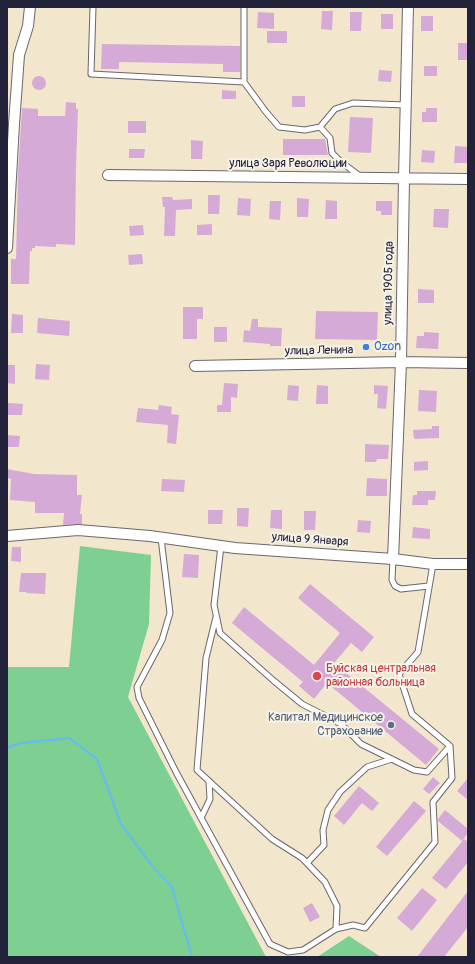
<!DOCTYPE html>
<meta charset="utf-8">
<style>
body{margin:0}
#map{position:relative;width:475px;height:964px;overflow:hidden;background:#f2e6cd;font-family:Pangolin,sans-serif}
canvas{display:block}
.frame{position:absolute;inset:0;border:8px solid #22223b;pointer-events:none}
</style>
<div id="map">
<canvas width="475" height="964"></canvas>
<div class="frame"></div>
</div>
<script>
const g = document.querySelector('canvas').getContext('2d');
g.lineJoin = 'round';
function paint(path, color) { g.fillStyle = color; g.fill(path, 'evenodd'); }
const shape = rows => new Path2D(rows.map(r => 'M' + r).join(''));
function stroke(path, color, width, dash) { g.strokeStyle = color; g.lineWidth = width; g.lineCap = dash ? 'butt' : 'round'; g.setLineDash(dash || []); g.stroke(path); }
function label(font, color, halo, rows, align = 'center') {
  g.font = font + ' Pangolin,sans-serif'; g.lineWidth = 4; g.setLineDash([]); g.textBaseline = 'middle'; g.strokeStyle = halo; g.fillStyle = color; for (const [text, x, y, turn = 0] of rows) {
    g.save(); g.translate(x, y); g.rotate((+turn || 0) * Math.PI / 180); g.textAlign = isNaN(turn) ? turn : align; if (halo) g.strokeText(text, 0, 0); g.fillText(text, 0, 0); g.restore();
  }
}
const green = shape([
 [80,546,151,555,149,624,128,697,266,957,7,957,7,667,69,667],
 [349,936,381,957,317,957]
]);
const stream = shape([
 [7,748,21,743,69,738,97,759,121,824,152,866,172,887,192,957]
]);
const building = shape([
 [322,11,333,11,332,30,321,29],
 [258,12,274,13,274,29,257,28],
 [350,12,362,12,361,31,350,31],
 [381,14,393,14,393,29,381,29],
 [421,16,433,16,433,31,421,31],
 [267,31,287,31,287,43,267,43],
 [458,43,468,43,468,60,458,60],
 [102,44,240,46,240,72,223,72,223,64,119,62,119,69,101,69],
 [424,66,437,66,437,76,424,76],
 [379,70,392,71,391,82,378,81],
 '32 83a7 7 0 1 1 14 0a7 7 0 1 1-14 0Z',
 [222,90,236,91,236,99,222,99],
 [292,96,305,96,305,107,292,107],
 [66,102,76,103,76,109,78,109,76,165,75,245,56,244,56,247,35,246,35,248,32,248,32,251,30,251,29,284,11,284,11,259,16,259,18,173,22,108,38,109,38,116,65,116],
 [426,108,437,108,437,122,422,122,422,112,426,112],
 [350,117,373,118,371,153,348,152],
 [128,121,146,121,146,133,128,133],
 [283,139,325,139,328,155,283,155],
 [191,140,203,141,202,159,191,159],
 [455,146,468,147,468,163,454,163],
 [129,149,145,149,144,158,129,158],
 [422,150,435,151,434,163,421,162],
 [208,195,220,195,219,214,208,214],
 [162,197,172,197,173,200,192,199,192,209,176,210,175,236,164,236,165,207,163,207],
 [238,198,251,199,250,216,237,215],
 [297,198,309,199,308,217,297,217],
 [326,200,337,201,337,219,325,219],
 [270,201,281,201,280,220,269,219],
 [376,201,392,201,392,215,381,215,381,211,376,211],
 [434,209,449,209,448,228,433,227],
 [212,224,212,235,197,235,197,225],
 [143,225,144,235,130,236,129,226],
 [142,254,143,264,129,265,128,255],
 [418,289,434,290,434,303,418,303],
 [183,307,203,307,203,319,197,319,197,339,183,339],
 [316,311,378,312,377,340,315,339],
 [12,314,23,315,23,333,11,333],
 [38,318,70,321,69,336,37,333],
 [252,319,258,319,258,327,282,328,281,346,270,346,270,344,243,342,244,330,250,331],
 [214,327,227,327,227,342,214,342],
 [424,332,439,333,438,349,416,348,417,336,424,336],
 [36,364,50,365,49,380,35,379],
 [7,365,15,365,15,384,7,383],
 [224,383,238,384,237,398,231,397,231,412,217,412,217,405,222,405],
 [288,385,299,386,298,401,287,400],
 [317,385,328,386,328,404,316,404],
 [374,385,388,386,386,409,377,408,378,394,374,394],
 [419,390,437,391,436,412,418,411],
 [8,403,23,404,22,415,8,415],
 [159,405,172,407,171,414,179,415,176,444,167,443,168,425,136,422,138,408,158,410],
 [432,426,439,426,439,438,414,439,413,430,432,429],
 [7,435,20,436,19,447,7,447],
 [365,444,389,445,388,459,377,459,376,462,365,462],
 [428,461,428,470,414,471,414,462],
 [7,469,34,474,77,475,77,495,82,495,80,514,82,514,82,524,63,525,64,513,35,513,35,502,10,500,11,479,7,478],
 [367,478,387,479,387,496,366,496],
 [162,479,185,480,184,492,161,491],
 [417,491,436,491,435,500,428,500,428,505,412,505,413,495,417,495],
 [237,508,249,508,248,527,237,526],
 [208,510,223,510,222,524,208,524],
 [271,510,282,510,282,529,270,528],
 [304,511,316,511,315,530,304,530],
 [358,520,371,521,370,533,357,532],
 [413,527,430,529,430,539,412,538],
 [12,547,21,547,21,562,11,561],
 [184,554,199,555,198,578,182,577],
 [21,573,46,573,45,594,26,593,26,592,19,592],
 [310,584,374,637,362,652,351,643,334,663,439,749,426,765,327,683,314,699,299,686,303,682,232,623,244,607,314,665,340,633,298,598],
 [433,777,440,783,429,794,423,789],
 [468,778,468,800,457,791],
 [359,786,379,803,372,811,362,803,344,825,334,816],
 [414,801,426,811,387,856,376,847],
 [445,810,468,829,468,833,462,841,438,821,438,819],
 [464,839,468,842,468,862,446,889,432,878],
 [422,888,437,900,412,931,397,918],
 [468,891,468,927,444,957,417,957],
 [312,903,320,917,310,922,303,908]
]);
const service = shape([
 [93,7,91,74,244,82,244,7],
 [244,82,266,112,279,127,305,130,320,127,335,109,353,103,405,105],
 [320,127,330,138,332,153,340,161,361,177],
 [161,538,170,613,162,640,137,687,139,698,176,772,270,944,288,952,303,950,336,929,353,925,365,928,435,842,433,802,452,778,450,746,412,714,399,674,418,652,433,564],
 [221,546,214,605,220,633,274,681,302,704,341,724,361,744,414,770,427,772,450,746],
 [393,559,392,580,395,586,401,589,429,586],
 [216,617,206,658,197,770,272,839,302,858,325,882,337,906,336,929],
 [201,818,210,799,209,781],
 [307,863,324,845,323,830,328,810,340,792,367,767,392,759]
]);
const minor = shape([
 [108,175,468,179],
 [7,248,14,124,19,55,28,26,30,7],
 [195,366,401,362,468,363],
 [7,536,78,530,150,536,235,548,393,559,433,564,468,564],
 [393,559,401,362,404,178,408,7]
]);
const markers = [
 [366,347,4,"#3f7fe0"],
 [317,676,5,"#e0444e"],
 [391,725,4,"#5c6f8a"]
];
const streetNames = [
 ["улица Заря Революции",288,164],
 ["улица 1905 года",389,283,-89],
 ["улица Ленина",319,351,-1],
 ["улица 9 Января",310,540,4]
];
const shopNames = [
 ["Ozon",374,347]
];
const healthNames = [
 ["Буйская центральная",326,669],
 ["районная больница",326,683]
];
const serviceNames = [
 ["Капитал Медицинское",383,718],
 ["Страхование",383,732]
];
paint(green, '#7ed092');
stroke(stream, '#68bde4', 2.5);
paint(building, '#d6aad7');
stroke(service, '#6b676e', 7);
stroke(minor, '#6b676e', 12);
stroke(service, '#fff', 5);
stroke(minor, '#fff', 10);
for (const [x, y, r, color] of markers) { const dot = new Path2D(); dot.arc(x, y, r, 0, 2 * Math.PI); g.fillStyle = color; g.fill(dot); stroke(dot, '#f7f3e8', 1.5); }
label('12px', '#22223b', '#f7f3e8', streetNames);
label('12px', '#366cbe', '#f7f3e8', shopNames, 'left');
label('12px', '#be3a42', '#f7f3e8', healthNames, 'left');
label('12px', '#4e5e75', '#f7f3e8', serviceNames, 'right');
</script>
